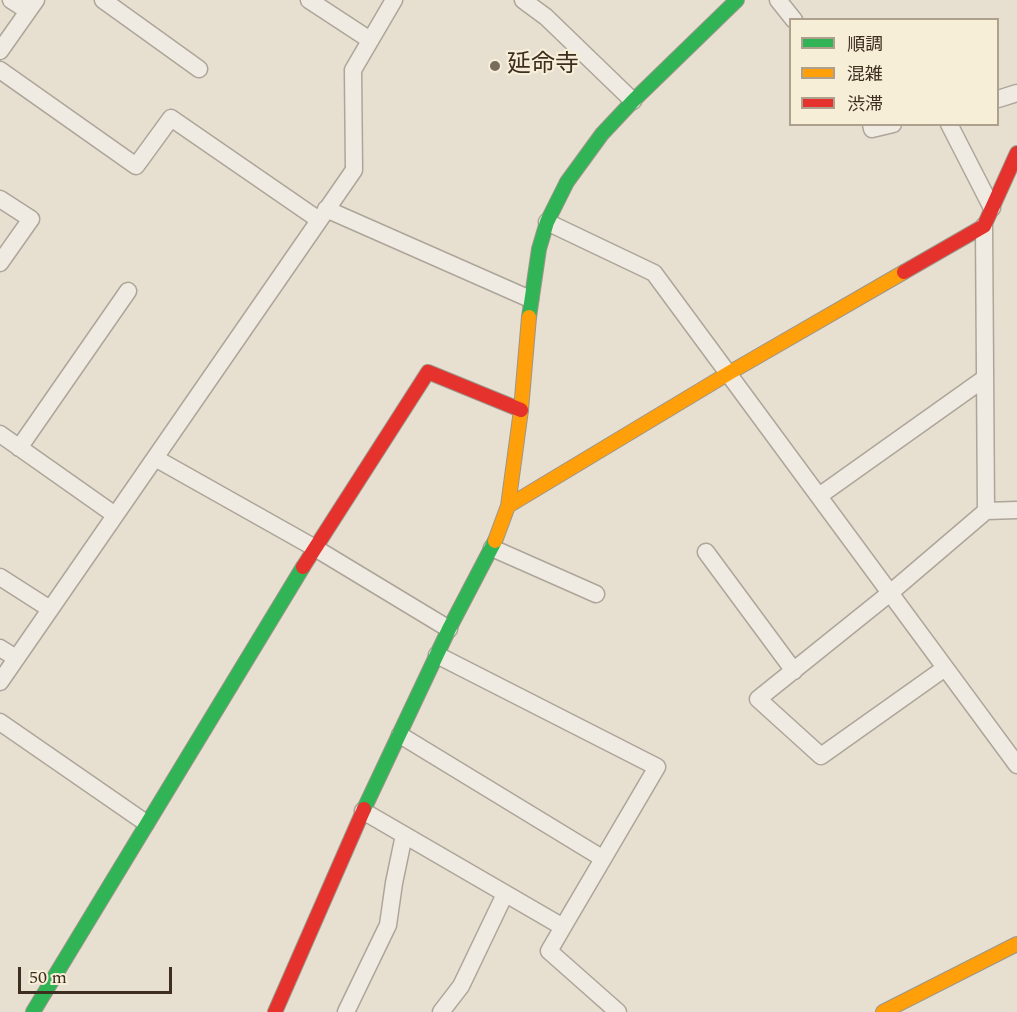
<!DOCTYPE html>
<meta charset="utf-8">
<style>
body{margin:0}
#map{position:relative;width:1017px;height:1012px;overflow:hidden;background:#e7e0d1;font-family:Spectral,"Noto Sans JP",serif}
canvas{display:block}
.legend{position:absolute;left:789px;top:18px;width:210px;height:108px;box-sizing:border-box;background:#f7eed8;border:2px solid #ada18e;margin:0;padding:8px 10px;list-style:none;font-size:18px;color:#3d2e20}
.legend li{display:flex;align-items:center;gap:12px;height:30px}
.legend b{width:30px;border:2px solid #ada18e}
.scale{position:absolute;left:18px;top:967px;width:154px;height:27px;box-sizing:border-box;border:3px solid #3d2e20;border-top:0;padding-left:8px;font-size:18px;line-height:21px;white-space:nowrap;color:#3d2e20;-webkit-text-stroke:4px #f7eed8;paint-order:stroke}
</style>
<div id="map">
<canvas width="1017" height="1012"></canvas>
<ul class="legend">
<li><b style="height:8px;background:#30b455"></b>順調</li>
<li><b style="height:8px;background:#ff9f0a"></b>混雑</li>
<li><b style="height:8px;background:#e5322d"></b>渋滞</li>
</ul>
<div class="scale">50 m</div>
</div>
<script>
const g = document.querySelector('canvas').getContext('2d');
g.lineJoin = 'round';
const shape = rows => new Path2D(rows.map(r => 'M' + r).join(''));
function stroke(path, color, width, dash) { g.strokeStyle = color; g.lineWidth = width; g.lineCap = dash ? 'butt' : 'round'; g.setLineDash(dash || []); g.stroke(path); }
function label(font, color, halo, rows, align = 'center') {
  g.font = font + ' Spectral,"Noto Sans JP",serif'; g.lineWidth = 4.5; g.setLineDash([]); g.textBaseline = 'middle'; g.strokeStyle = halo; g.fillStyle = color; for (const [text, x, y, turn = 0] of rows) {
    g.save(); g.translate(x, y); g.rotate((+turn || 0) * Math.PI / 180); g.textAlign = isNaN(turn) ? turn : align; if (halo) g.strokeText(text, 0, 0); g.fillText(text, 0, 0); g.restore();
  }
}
const street = shape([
 [11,0,28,11],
 [103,0,199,69],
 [309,0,370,40],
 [523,0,546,17,633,101],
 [778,0,794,20],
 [0,51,36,0],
 [0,70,136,166,171,118,319,220],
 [998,99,1017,93],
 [871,124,872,129,893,124],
 [949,124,992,208],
 [0,199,31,219,0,263],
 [326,209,530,299],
 [547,222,654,273,1017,765],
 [984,226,986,511],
 [0,434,115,515],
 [19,448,128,291],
 [155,458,315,548,449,629],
 [819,496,985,378],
 [492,548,596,594],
 [706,552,794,671],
 [0,577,50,609],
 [0,648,16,658],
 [437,655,657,767,563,927],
 [945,668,821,756,758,699,890,593,986,511,1017,510],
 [0,682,354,170,353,70,394,0],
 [0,722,146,823],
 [400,735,602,858],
 [363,811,563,927,549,951,618,1012],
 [346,1012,388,925,394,883,404,835],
 [441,1012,461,986,505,894]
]);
const fast = shape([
 [529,317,539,249,547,222,567,182,602,134,633,101,737,0],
 [364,809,449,629,495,541],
 [33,1012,303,567]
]);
const slow = shape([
 [508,506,729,373,904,272],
 [495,541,508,506,521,410,529,317],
 [883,1012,1017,944]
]);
const jam = shape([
 [904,272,984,226,1017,153],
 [303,567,428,372,521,410],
 [275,1012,364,809]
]);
const markers = [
 [495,66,6,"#786c5e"]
];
const poiNames = [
 ["延命寺",507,66]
];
stroke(street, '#ada599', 19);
stroke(fast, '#9c958a', 16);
stroke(slow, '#9c958a', 16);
stroke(jam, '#9c958a', 16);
stroke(street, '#efebe3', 16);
stroke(fast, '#30b455', 14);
stroke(slow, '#ff9f0a', 14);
stroke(jam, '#e5322d', 14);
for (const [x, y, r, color] of markers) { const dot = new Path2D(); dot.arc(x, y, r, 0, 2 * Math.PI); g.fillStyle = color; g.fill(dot); stroke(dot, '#f7eed8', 2); }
label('24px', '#3d2e20', '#f7eed8', poiNames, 'left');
</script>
